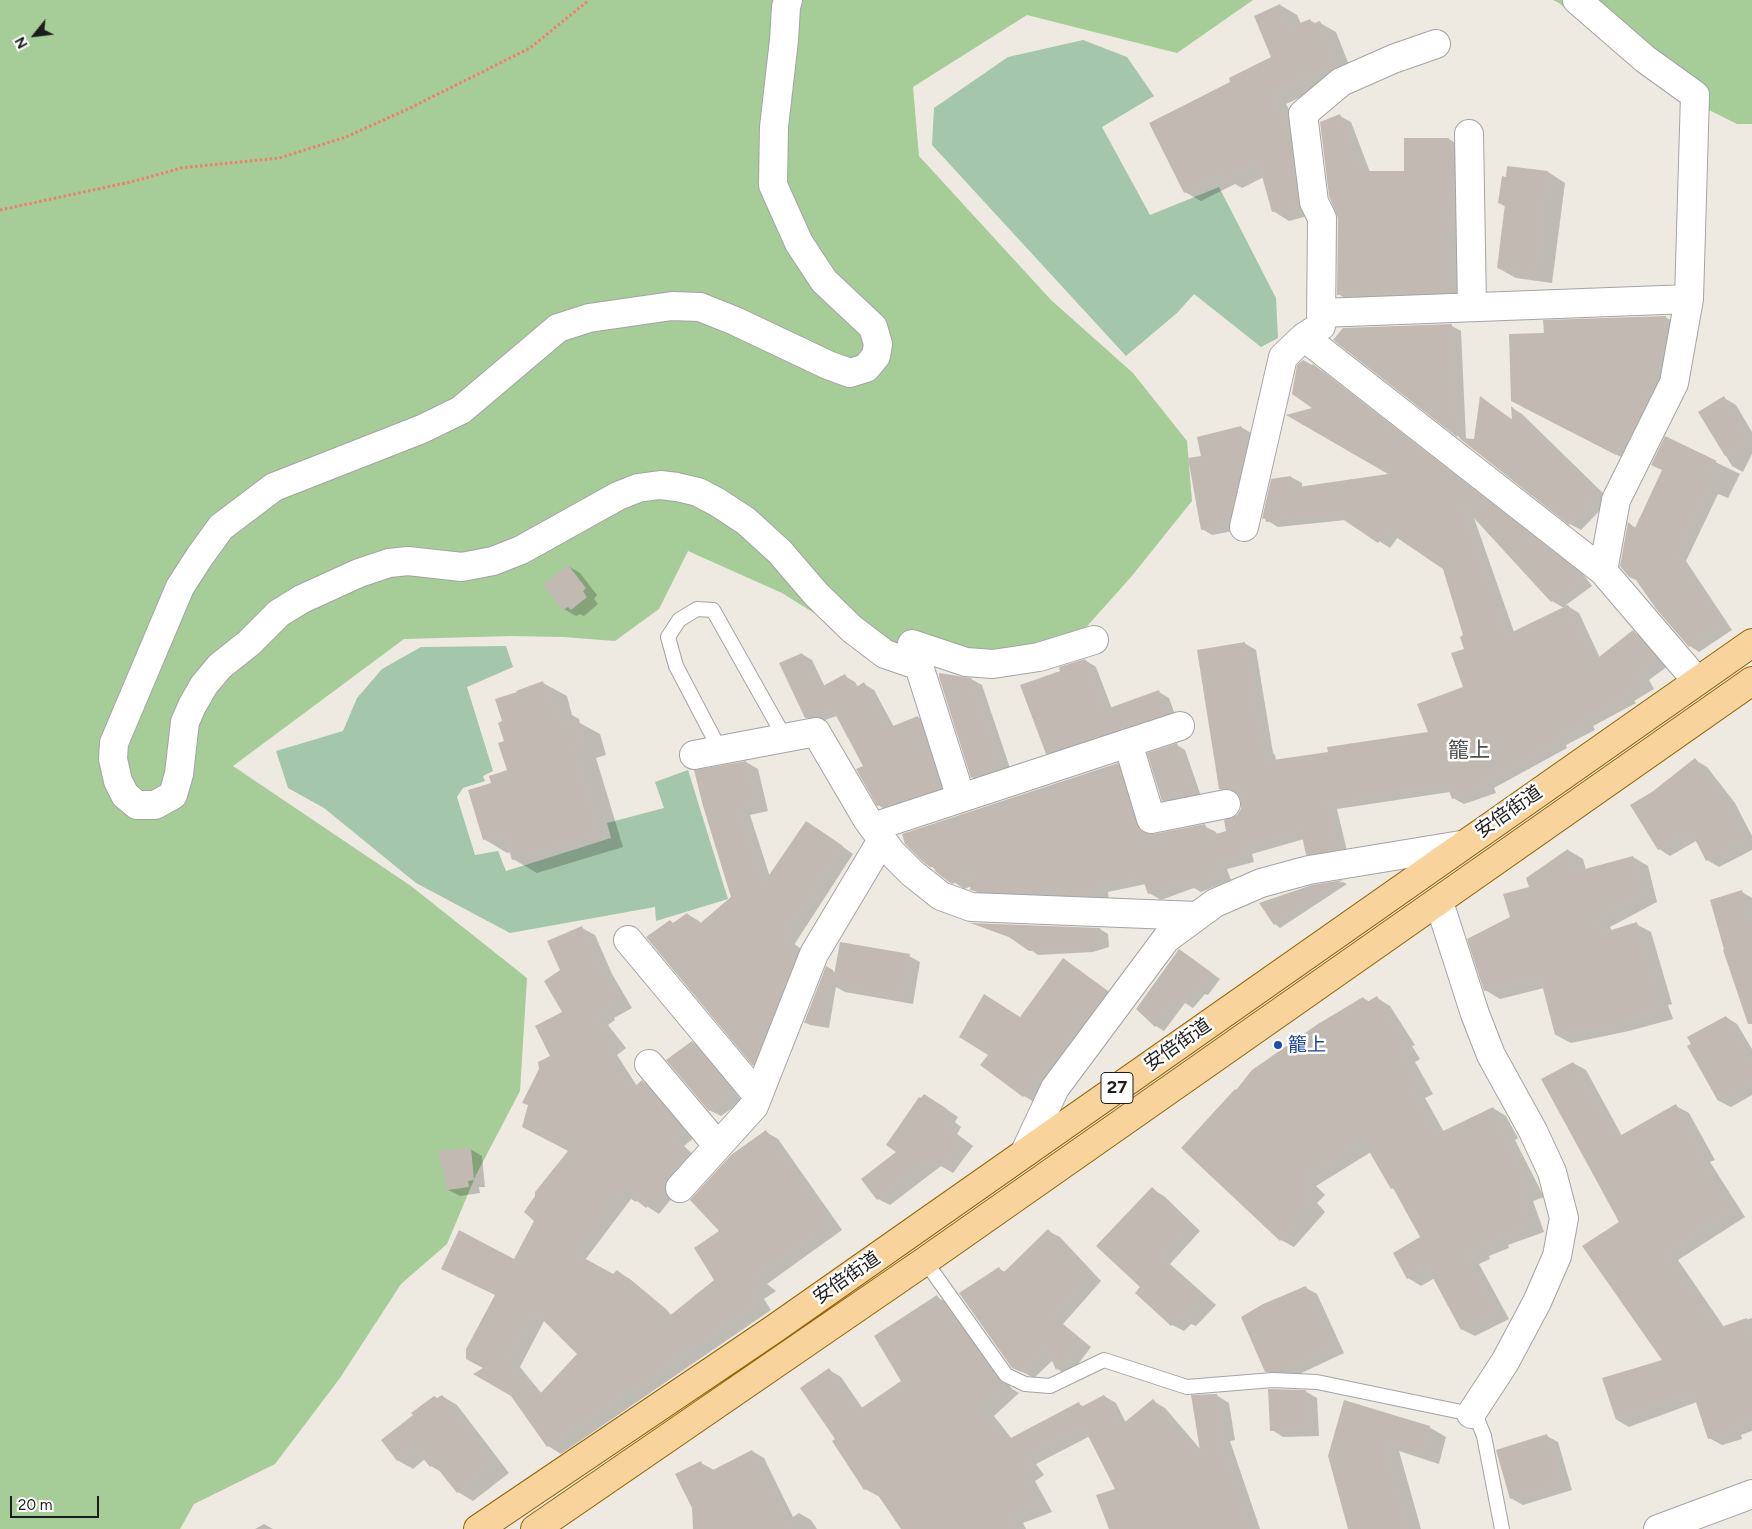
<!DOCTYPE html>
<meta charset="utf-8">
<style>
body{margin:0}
#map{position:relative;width:1752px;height:1529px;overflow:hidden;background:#eeeae2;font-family:Figtree,sans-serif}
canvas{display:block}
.north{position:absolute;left:10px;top:10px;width:50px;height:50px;-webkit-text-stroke:4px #fff;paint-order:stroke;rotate:241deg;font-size:14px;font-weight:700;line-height:20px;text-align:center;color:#1d1d1d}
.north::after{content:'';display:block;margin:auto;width:18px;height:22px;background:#1d1d1d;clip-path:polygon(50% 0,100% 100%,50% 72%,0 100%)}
.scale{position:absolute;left:10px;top:1496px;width:89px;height:22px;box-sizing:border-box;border:2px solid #1d1d1d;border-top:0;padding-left:6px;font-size:15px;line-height:18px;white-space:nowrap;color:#1d1d1d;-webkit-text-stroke:4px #fff;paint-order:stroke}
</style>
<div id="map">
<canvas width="1752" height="1529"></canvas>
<div class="north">N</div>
<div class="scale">20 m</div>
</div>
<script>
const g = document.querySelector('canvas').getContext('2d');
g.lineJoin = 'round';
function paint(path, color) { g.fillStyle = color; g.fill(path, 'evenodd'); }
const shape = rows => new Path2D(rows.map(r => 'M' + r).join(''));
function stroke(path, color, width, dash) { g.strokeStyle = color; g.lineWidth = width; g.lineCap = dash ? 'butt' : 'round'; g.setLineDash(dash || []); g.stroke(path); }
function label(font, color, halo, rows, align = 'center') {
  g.font = font + ' Figtree,"Noto Sans JP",sans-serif'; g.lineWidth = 5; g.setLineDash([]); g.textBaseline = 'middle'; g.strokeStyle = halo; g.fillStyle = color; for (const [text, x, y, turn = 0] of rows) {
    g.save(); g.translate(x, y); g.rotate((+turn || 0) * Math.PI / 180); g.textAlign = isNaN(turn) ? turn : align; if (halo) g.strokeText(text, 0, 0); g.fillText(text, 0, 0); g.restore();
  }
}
const forest = shape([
 [0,0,1253,0,1177,53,1027,15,913,87,919,156,1051,300,1133,373,1187,441,1192,501,1131,577,1081,633,1046,665,859,641,782,593,688,551,659,609,615,641,563,637,511,636,404,639,233,766,411,886,527,978,520,1091,476,1175,447,1244,401,1284,340,1378,275,1464,194,1504,180,1529,0,1529],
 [1553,0,1752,0,1752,124,1737,124,1675,93,1559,3]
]);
const cemetery = shape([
 [1083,40,1127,57,1154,96,1102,127,1150,215,1219,187,1276,298,1278,338,1261,347,1194,294,1177,313,1126,356,932,145,934,108,1008,57],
 [506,646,513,667,467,687,493,771,483,776,485,781,463,788,457,797,475,855,498,851,506,871,611,838,607,823,664,808,655,782,688,770,728,899,656,921,655,907,510,933,416,883,324,808,288,788,276,751,343,731,357,698,382,669,421,647]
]);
const shadow = shape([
 [1280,5,1297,15,1301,24,1310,20,1316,24,1320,23,1336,32,1353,75,1329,84,1286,104,1306,142,1315,214,1289,221,1273,211,1264,177,1242,188,1235,184,1201,201,1185,192,1232,82,1273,57],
 [1340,116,1351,122,1370,172,1406,172,1449,139,1460,146,1461,298,1349,300,1338,294],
 [1548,172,1565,183,1552,283,1516,278,1498,268,1506,207,1499,203],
 [1665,317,1676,323,1677,344,1627,460,1523,407,1545,334],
 [1452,326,1461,331,1466,440,1475,440,1481,398,1513,420,1512,408,1522,414,1610,500,1581,530,1570,524,1335,340],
 [1313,365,1324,372,1583,574,1592,586,1566,605,1579,613,1600,658,1633,632,1644,638,1668,666,1649,680,1654,689,1634,701,1636,703,1593,726,1595,730,1566,745,1567,748,1494,788,1496,793,1464,804,1453,798,1450,792,1337,809,1348,855,1318,860,1307,854,1304,839,1252,854,1254,862,1227,869,1231,880,1201,892,1194,888,1161,900,1149,893,1146,884,1108,892,1109,902,983,896,972,889,972,886,964,889,931,866,1118,764,1129,771,1147,831,1150,835,1204,826,1216,832,1217,835,1227,832,1242,810,1243,801,1240,795,1231,795,1220,789,1244,643,1256,650,1273,753,1275,755,1276,761,1329,753,1429,733,1465,688,1465,636,1444,568,1398,537,1390,548,1346,520,1278,527,1263,518,1291,477,1302,483,1302,487,1391,474,1315,408],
 [1473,515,1552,601,1564,608,1514,632],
 [1724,398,1736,405,1752,432,1752,454,1743,472,1732,466,1700,413],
 [1241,427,1251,433,1255,456,1239,530,1212,535,1202,529,1202,457],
 [1666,438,1740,474,1728,498,1718,494,1686,561,1732,630,1699,652,1690,646,1639,582,1630,576,1629,524,1636,528,1663,470],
 [568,566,580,573,597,595,594,599,598,604,584,616,580,614,576,616,564,609],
 [802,654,812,660,825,687,845,676,855,682,858,687,864,684,874,690,894,727,918,717,928,723,951,794,888,811,878,805,864,766,837,716,816,723,806,717],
 [1085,660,1096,667,1112,709,1159,692,1169,698,1177,720,1058,759,1047,753,1062,672],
 [971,679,982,685,1012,774,983,783,972,777],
 [543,683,567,696,572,715,579,719,580,723,600,734,606,755,596,758,623,847,537,873,513,859,511,852,507,853,484,839,492,784,508,771,505,742],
 [1177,745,1185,750,1202,799,1171,805,1163,800],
 [1695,760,1707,767,1735,803,1752,836,1752,850,1719,867,1707,860,1696,841,1670,856,1659,849,1652,793],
 [746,762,758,769,768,811,750,815,770,877,818,829,853,854,794,945,810,955,765,1071,754,1065,648,937,674,924,687,914,699,921,701,924,733,897,705,806],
 [1568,850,1583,859,1586,870,1633,857,1648,866,1657,902,1610,927,1612,931,1636,924,1651,932,1672,1004,1668,1005,1673,1019,1629,1031,1571,1043,1556,1035,1544,988,1500,999,1485,990,1512,918,1530,887,1528,879],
 [1343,882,1347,884,1280,928,1275,924,1312,887],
 [1742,892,1752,898,1752,999],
 [975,924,1100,929,1108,934,1109,947,1093,952,1038,955,1015,939],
 [582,928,595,935,612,974,632,1008,614,1018,615,1020,608,1025,626,1048,617,1055,637,1086,642,1081,655,1089,695,1137,684,1146,701,1162,659,1214,637,1200,636,1202,631,1199,585,1260,613,1276,618,1272,630,1279,666,1309,672,1316,716,1281,721,1231,766,1132,778,1139,842,1230,767,1284,776,1291,764,1299,771,1310,561,1454,548,1446,512,1395,485,1368,515,1261,569,1151,552,1057,564,1012,562,971],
 [545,1319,579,1354,542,1394,520,1367],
 [1180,950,1220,979,1208,995,1205,994,1193,1008,1185,1003,1164,1031,1156,1026,1137,1009],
 [909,956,920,962,913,1004,845,992,836,987,829,1028,810,1025,805,1022,827,967,836,973],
 [1064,960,1117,998,1034,1102,1024,1096,1020,1018],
 [1363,998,1370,1002,1377,998,1390,1006,1415,1045,1412,1046,1420,1059,1415,1062,1433,1094,1425,1098,1444,1132,1493,1108,1506,1116,1518,1138,1515,1140,1544,1197,1533,1201,1544,1232,1508,1245,1509,1248,1489,1256,1490,1259,1479,1264,1509,1319,1475,1336,1461,1329,1435,1278,1421,1286,1408,1278,1422,1237,1395,1190,1392,1188,1371,1152,1316,1186,1325,1195,1317,1203,1325,1212,1294,1247,1281,1240,1183,1148],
 [1726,1017,1737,1024,1752,1049,1752,1095,1731,1107,1719,1101,1689,1047],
 [692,1042,703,1049,739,1091,736,1093,742,1101,721,1116,709,1110],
 [1573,1063,1586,1070,1622,1136,1676,1106,1689,1113,1715,1160,1710,1162,1745,1217,1678,1260,1724,1327,1752,1318,1752,1431,1741,1435,1742,1439,1722,1445,1709,1438,1697,1402,1629,1427,1617,1420,1664,1361],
 [936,1102,958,1117,955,1122,961,1127,957,1134,973,1146,953,1173,941,1166,890,1205,878,1199],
 [470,1149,482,1156,485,1187,479,1187,480,1193,460,1196,448,1190],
 [1152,1189,1164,1196,1200,1231,1170,1264,1216,1305,1196,1326,1191,1324,1184,1331,1172,1325,1142,1287],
 [1048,1231,1060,1237,1101,1281,1063,1324,1091,1347,1069,1376,1057,1369,1053,1360,1034,1378,1013,1367,999,1269,1005,1272],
 [1306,1288,1317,1294,1344,1353,1293,1377,1277,1377,1266,1371],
 [937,1297,949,1304,957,1311,1012,1389,1019,1393,994,1416,1012,1439,1079,1404,1084,1407,1104,1396,1116,1403,1126,1423,1153,1401,1165,1408,1201,1450,1216,1395,1229,1403,1235,1440,1230,1441,1260,1529,1127,1529,1117,1490,1090,1436,1036,1464,1044,1475,1035,1481,1052,1512,1023,1523,1026,1529,903,1529,880,1495,878,1496,865,1489,834,1442,837,1440,829,1370,841,1377,863,1409,903,1381],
 [1305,1391,1317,1398,1319,1436,1283,1437,1272,1430],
 [442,1396,457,1405,509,1473,473,1501,458,1492,443,1473,431,1466,425,1459,413,1469,397,1460,415,1415],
 [1429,1427,1446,1437,1439,1464,1399,1451,1421,1529,1350,1529,1329,1456],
 [1547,1436,1558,1442,1572,1490,1523,1505,1512,1499,1497,1451],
 [752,1451,764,1458,793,1517,799,1513,811,1520,817,1529,694,1529,701,1463,714,1470],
 [264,1524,273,1529,255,1529]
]);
const building = shape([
 [1280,4,1290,27,1310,19,1312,24,1320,21,1337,66,1312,75,1270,94,1289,132,1299,205,1272,212,1258,162,1224,180,1221,174,1184,193,1149,123,1230,82,1229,78,1271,57,1254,16],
 [1340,114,1361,171,1404,171,1404,138,1449,138,1450,152,1454,152,1455,234,1448,234,1450,292,1370,295,1373,292,1337,295,1338,218,1329,196,1320,122],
 [1507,166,1548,171,1535,274,1497,268,1505,204,1498,203,1502,176,1506,177],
 [1666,316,1666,337,1665,346,1643,410,1623,450,1620,449,1616,455,1511,401,1509,334,1544,333,1543,320],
 [1452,324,1457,437,1333,340,1343,328],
 [1303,360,1312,365,1313,364,1572,566,1582,580,1551,602,1461,504,1506,635,1568,605,1594,661,1633,630,1658,659,1638,673,1643,682,1624,694,1625,697,1582,720,1584,724,1555,738,1557,742,1484,782,1486,787,1452,799,1447,785,1327,804,1338,849,1306,855,1301,831,1241,848,1244,855,1217,863,1221,874,1189,886,1187,880,1148,894,1142,877,1097,886,1098,896,974,891,970,890,972,875,952,884,949,882,936,872,933,867,930,867,922,861,905,844,902,834,1118,763,1136,824,1140,830,1147,834,1154,834,1205,824,1209,836,1226,831,1224,820,1237,815,1241,809,1241,801,1238,794,1231,789,1219,789,1197,650,1245,642,1262,748,1265,747,1266,761,1328,752,1327,747,1428,732,1417,704,1463,687,1451,653,1464,649,1460,637,1463,635,1443,569,1387,531,1378,543,1335,514,1266,522,1265,518,1262,519,1271,479,1291,476,1291,488,1388,474,1286,415,1312,408,1292,394,1297,365],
 [1480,396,1512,420,1511,406,1599,493,1569,525,1459,438,1474,439],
 [1724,396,1750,440,1725,456,1698,412],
 [1241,426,1246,450,1229,525,1201,530,1188,458,1201,456,1197,437],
 [1665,436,1717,461,1704,469,1715,474,1677,555,1723,624,1689,647,1657,610,1636,580,1629,577,1620,566,1628,522,1635,528,1662,470,1651,465],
 [568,565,586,588,583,591,587,597,571,610,568,607,563,610,543,585],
 [802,653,819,688,845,674,853,689,864,682,888,728,918,716,941,788,891,805,890,800,877,806,856,769,863,766,832,708,813,717,805,718,779,663],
 [1085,659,1104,710,1159,690,1167,714,1046,754,1020,685,1060,671,1059,667],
 [939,673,971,678,1002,768,971,778,939,677],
 [543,681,550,706,556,704,562,724,577,719,583,742,573,745,600,834,512,860,504,833,483,840,468,790,491,783,489,776,507,770,498,743,504,741,498,723,502,721,495,699,517,692,516,691],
 [1177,743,1194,794,1162,801,1147,753],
 [1695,758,1724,795,1746,840,1706,861,1691,831,1658,850,1630,805,1652,792],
 [746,761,757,805,739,809,763,884,806,821,843,846,784,937,800,948,753,1066,646,937,670,920,673,923,687,913,697,926,731,897,703,806,694,770],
 [1568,849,1574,872,1633,856,1643,894,1596,918,1602,933,1637,922,1658,996,1654,997,1659,1011,1614,1024,1555,1035,1540,977,1484,991,1467,939,1510,917,1503,894,1529,887,1526,878],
 [1343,880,1274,925,1259,903,1312,885],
 [1742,890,1752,926,1752,1024,1748,1024,1723,950,1724,949,1710,900],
 [970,923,1100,928,1102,943,1085,949,1029,951,1009,937],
 [582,926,600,966,620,1000,602,1010,604,1013,596,1017,614,1040,605,1048,632,1089,642,1080,684,1129,672,1138,689,1154,668,1178,665,1186,646,1208,626,1192,623,1196,618,1192,573,1252,613,1274,617,1270,654,1300,667,1318,714,1280,694,1248,719,1231,690,1200,731,1155,766,1130,831,1223,755,1276,765,1283,752,1292,759,1303,547,1447,511,1396,473,1374,483,1368,466,1359,466,1349,495,1295,441,1269,459,1230,514,1259,534,1221,524,1212,535,1196,535,1192,568,1151,522,1127,528,1105,522,1103,539,1069,538,1062,550,1056,535,1026,562,1012,544,981,560,970,547,941],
 [533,1310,577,1354,538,1396,508,1359],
 [840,942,910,954,902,998,832,986],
 [1179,949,1212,973,1199,991,1197,990,1184,1004,1177,998,1155,1027,1136,1009],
 [1063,958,1108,991,1023,1097,980,1065,988,1055,959,1037,984,994,1020,1017],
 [826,966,833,970,824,1026,804,1023],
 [1377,996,1402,1037,1400,1039,1408,1051,1402,1055,1421,1086,1413,1090,1437,1134,1493,1107,1505,1131,1502,1132,1531,1189,1520,1193,1531,1224,1496,1238,1497,1241,1476,1248,1478,1252,1467,1256,1496,1311,1461,1330,1427,1267,1407,1279,1393,1253,1420,1237,1393,1188,1391,1189,1363,1141,1303,1178,1312,1186,1304,1195,1313,1203,1280,1241,1181,1148,1235,1089,1236,1090,1252,1070,1318,1024,1363,997,1367,1002],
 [1726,1016,1752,1061,1752,1082,1718,1101,1687,1046,1691,1044,1687,1037],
 [692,1041,728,1084,725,1086,731,1094,709,1111,666,1060],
 [1573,1062,1616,1138,1676,1104,1703,1153,1699,1155,1733,1210,1666,1253,1718,1328,1747,1318,1752,1333,1752,1420,1729,1428,1730,1432,1708,1439,1693,1393,1616,1420,1602,1378,1662,1360,1582,1246,1619,1222,1541,1079],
 [924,1094,947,1109,944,1115,950,1120,946,1126,962,1138,941,1167,930,1159,877,1200,861,1179,896,1152,886,1145,919,1097,921,1098],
 [471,1148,474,1180,468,1181,469,1187,447,1190,438,1151],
 [1152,1187,1189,1224,1159,1256,1205,1297,1183,1321,1179,1318,1171,1326,1135,1293,1140,1287,1096,1246],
 [1048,1229,1090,1274,1052,1316,1080,1340,1056,1370,1047,1349,1021,1372,1012,1368,959,1293,999,1267,1003,1273],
 [1306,1286,1334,1347,1281,1372,1265,1372,1241,1317,1263,1304],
 [937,1295,942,1304,944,1303,999,1380,1007,1385,982,1408,1007,1440,1079,1402,1081,1407,1104,1395,1120,1426,1153,1399,1201,1457,1191,1395,1217,1394,1223,1433,1218,1434,1250,1529,1109,1529,1096,1495,1115,1489,1083,1426,1024,1457,1032,1467,1023,1474,1040,1504,1011,1516,1017,1529,901,1529,871,1485,864,1490,832,1441,835,1439,800,1388,829,1368,857,1411,901,1381,874,1336],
 [1268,1389,1306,1390,1308,1430,1270,1431],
 [442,1395,494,1464,457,1493,434,1464,430,1467,414,1447,397,1461,381,1440,413,1415,411,1413,434,1396,437,1398],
 [1344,1400,1430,1426,1422,1456,1383,1443,1408,1529,1348,1529,1328,1456],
 [1547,1434,1561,1484,1510,1499,1496,1450],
 [752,1450,792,1529,693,1529,692,1508,675,1474,701,1461,707,1473]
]);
const path = shape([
 [0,210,135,181,181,168,279,158,346,137,410,108,530,48,589,0]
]);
const lane = shape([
 [720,750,676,666,668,637,679,620,697,609,713,610,785,738],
 [925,1261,1006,1375,1025,1384,1050,1386,1104,1360,1187,1387,1273,1380,1317,1382,1471,1414,1478,1421,1484,1436,1502,1529]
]);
const street = shape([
 [788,0,786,7,784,40,774,127,773,185,799,243,824,281,873,327,878,344,876,356,866,368,850,373,828,365,735,321,700,307,672,306,589,318,558,328,461,410,422,429,274,487,221,527,200,556,180,587,114,743,113,759,118,781,125,795,137,805,155,805,173,795,179,774,185,722,192,706,204,685,220,666,249,643,279,613,302,599,359,573,389,563,408,561,462,567,493,561,521,550,618,496,638,488,660,485,677,487,698,492,717,502,746,521,780,552,816,594,852,629,885,654,920,666],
 [1577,0,1645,59,1695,95,1689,299,1674,383,1616,500,1603,571,1697,681],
 [1469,134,1472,307],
 [1321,313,1689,299],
 [1304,337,1603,571],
 [1244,527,1283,357,1304,337,1321,326,1322,218,1314,202,1303,114,1341,82,1393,59,1436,44],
 [1128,743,1151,819,1226,804],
 [694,755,816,732,867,819,891,852,912,873,941,896,971,907,1197,916],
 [961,798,912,644,966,662,993,664,1039,657,1094,640],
 [873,827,1180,726],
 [1439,902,1475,1014,1491,1055,1533,1131,1552,1172,1564,1218,1557,1256,1537,1302,1505,1362,1471,1414],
 [628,940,758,1096],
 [649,1064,718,1146],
 [1025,1152,1055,1088,1166,939,1215,903,1261,883,1309,870,1461,845],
 [680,1188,754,1106,814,954,882,840],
 [1658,1529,1752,1494]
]);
const primary = shape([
 [478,1529,774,1329,1752,643],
 [535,1529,925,1261,1752,681]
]);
const markers = [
 [1278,1045,5,"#1a4fb4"]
];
const shields = [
 [1117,1088,32]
];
const shieldNames = [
 ["27",1117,1088]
];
const streetNames = [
 ["安倍街道",1509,812,-35],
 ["安倍街道",1178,1045,-35],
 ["安倍街道",847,1278,-35]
];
const transitNames = [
 ["籠上",1288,1045]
];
const quarterNames = [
 ["籠上",1469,751]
];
paint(forest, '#a6cc98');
paint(cemetery, '#a4c6aa');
paint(shadow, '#0003');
paint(building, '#c2bab2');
stroke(lane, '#a4a4a4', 16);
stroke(street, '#a4a4a4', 30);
stroke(primary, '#916504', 30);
stroke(path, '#f57d6c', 3, [2.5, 2.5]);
stroke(lane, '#fff', 14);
stroke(street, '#fff', 28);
stroke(primary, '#f9d39c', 28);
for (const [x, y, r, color] of markers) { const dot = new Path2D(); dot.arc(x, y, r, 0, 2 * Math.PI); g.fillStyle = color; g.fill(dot); stroke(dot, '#fff', 2); }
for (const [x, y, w] of shields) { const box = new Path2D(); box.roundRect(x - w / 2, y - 15.5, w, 31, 4); g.fillStyle = '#fff'; g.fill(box); stroke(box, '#1d1d1d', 1); }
label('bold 18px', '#1d1d1d', null, shieldNames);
label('19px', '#1d1d1d', '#fff', streetNames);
label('19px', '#164399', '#fff', transitNames, 'left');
label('21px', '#505050', '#fff', quarterNames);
</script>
